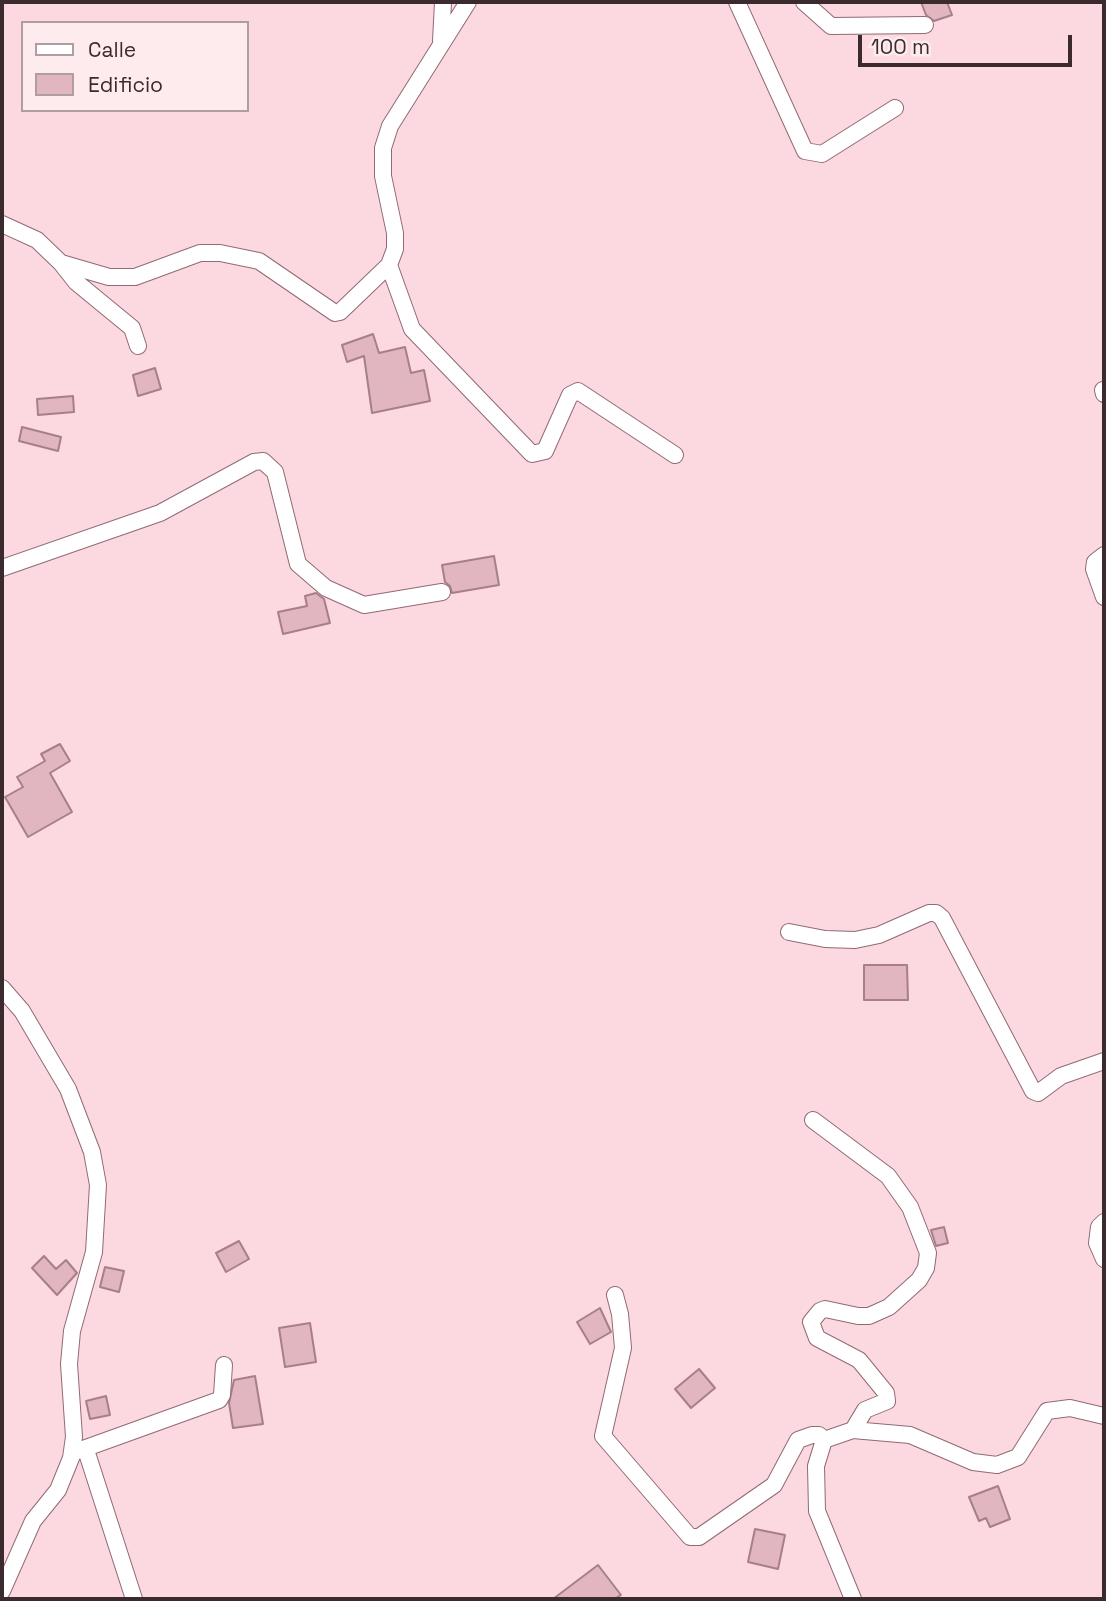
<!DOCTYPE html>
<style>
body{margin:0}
#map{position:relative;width:1106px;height:1601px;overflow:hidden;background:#fcd8e0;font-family:"Space Grotesk",sans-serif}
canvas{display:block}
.frame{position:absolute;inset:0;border:4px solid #3b2b2e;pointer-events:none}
.legend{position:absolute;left:21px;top:21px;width:228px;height:91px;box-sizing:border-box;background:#fdebee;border:2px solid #af9ea1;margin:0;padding:9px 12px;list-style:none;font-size:21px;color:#3b2b2e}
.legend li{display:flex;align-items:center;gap:14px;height:35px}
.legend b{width:35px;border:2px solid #af9ea1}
.scale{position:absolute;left:858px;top:35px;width:214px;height:32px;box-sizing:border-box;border:4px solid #3b2b2e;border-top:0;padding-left:9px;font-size:21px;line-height:24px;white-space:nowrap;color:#3b2b2e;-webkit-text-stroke:5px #fdebee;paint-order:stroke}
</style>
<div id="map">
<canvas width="1106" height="1601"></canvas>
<div class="frame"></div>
<ul class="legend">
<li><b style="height:9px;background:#fff"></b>Calle</li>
<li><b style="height:19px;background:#e1b6c0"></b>Edificio</li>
</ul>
<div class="scale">100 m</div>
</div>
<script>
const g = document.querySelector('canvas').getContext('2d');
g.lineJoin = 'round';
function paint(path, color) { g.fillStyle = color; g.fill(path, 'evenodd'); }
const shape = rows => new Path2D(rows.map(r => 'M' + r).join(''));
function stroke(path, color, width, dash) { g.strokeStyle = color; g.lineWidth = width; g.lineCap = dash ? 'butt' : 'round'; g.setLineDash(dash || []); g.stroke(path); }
const building = shape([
 [921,2,947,2,952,15,934,21,926,15,921,2],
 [373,334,379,353,405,347,411,373,424,370,430,401,372,413,364,356,347,362,342,345,373,334],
 [155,368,161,389,138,396,133,375,155,368],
 [73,396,74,412,38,415,37,399,73,396],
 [22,427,61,437,58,451,19,441,22,427],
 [494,556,499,585,452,593,450,586,445,582,442,565,494,556],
 [316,593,324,599,330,623,283,634,278,612,307,606,305,596,316,593],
 [60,744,70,761,50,773,72,812,28,837,5,797,23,787,17,777,45,761,41,754,60,744],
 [864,965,907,965,908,1000,864,1000,864,965],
 [944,1227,948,1243,936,1246,931,1230,944,1227],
 [239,1241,249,1259,226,1272,216,1253,239,1241],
 [44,1256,56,1269,66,1260,77,1273,57,1295,32,1268,44,1256],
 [105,1267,124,1271,119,1292,100,1287,105,1267],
 [600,1308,611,1332,590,1344,577,1322,600,1308],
 [310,1323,316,1362,285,1367,279,1328,310,1323],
 [699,1369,715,1388,691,1408,675,1389,699,1369],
 [255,1376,263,1424,233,1428,229,1403,234,1380,255,1376],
 [106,1396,110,1415,90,1419,86,1401,106,1396],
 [998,1486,1010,1519,990,1527,986,1518,979,1521,969,1497,998,1486],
 [755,1529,785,1535,778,1569,748,1562,755,1529],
 [598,1565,621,1595,614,1599,553,1599,598,1565]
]);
const minor = shape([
 [737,2,805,151,822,154,895,108],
 [804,2,831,26,925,25],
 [441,41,443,2],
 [2,224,37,240,61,263,109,277,135,277,200,253,220,253,259,261,335,313,340,312,389,265,395,249,395,233,383,176,383,148,390,126,468,2],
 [61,263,76,282,132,328,138,346],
 [389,265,412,329,532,454,545,451,570,395,578,391,675,455],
 [1103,390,1104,394],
 [1104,555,1095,562,1094,569,1104,597],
 [2,568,160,513,254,462,263,461,275,472,298,564,326,588,364,605,442,592],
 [789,932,825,939,855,940,879,935,929,913,936,913,942,918,1033,1091,1038,1093,1061,1076,1104,1061],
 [2,988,22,1011,68,1089,92,1152,98,1185,94,1252,72,1331,69,1364,74,1437,71,1458,58,1490,33,1521,2,1591],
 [813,1120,888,1176,910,1207,928,1253,926,1268,919,1280,889,1307,869,1316,858,1316,825,1309,820,1311,811,1322,817,1338,859,1360,886,1393,887,1401,865,1410,853,1430],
 [1104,1222,1099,1227,1097,1243,1104,1259],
 [615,1295,620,1314,623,1348,603,1436,690,1537,699,1537,774,1485,798,1440,812,1435,819,1435,824,1440],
 [86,1450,134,1599],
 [72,1453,219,1400,222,1395,224,1365],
 [853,1599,817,1511,816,1466,824,1440,853,1430,910,1435,973,1462,997,1465,1018,1457,1047,1411,1070,1408,1104,1416]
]);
paint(building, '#e1b6c0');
stroke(building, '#a77f88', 2);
stroke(minor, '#916a73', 18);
stroke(minor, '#fff', 16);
</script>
